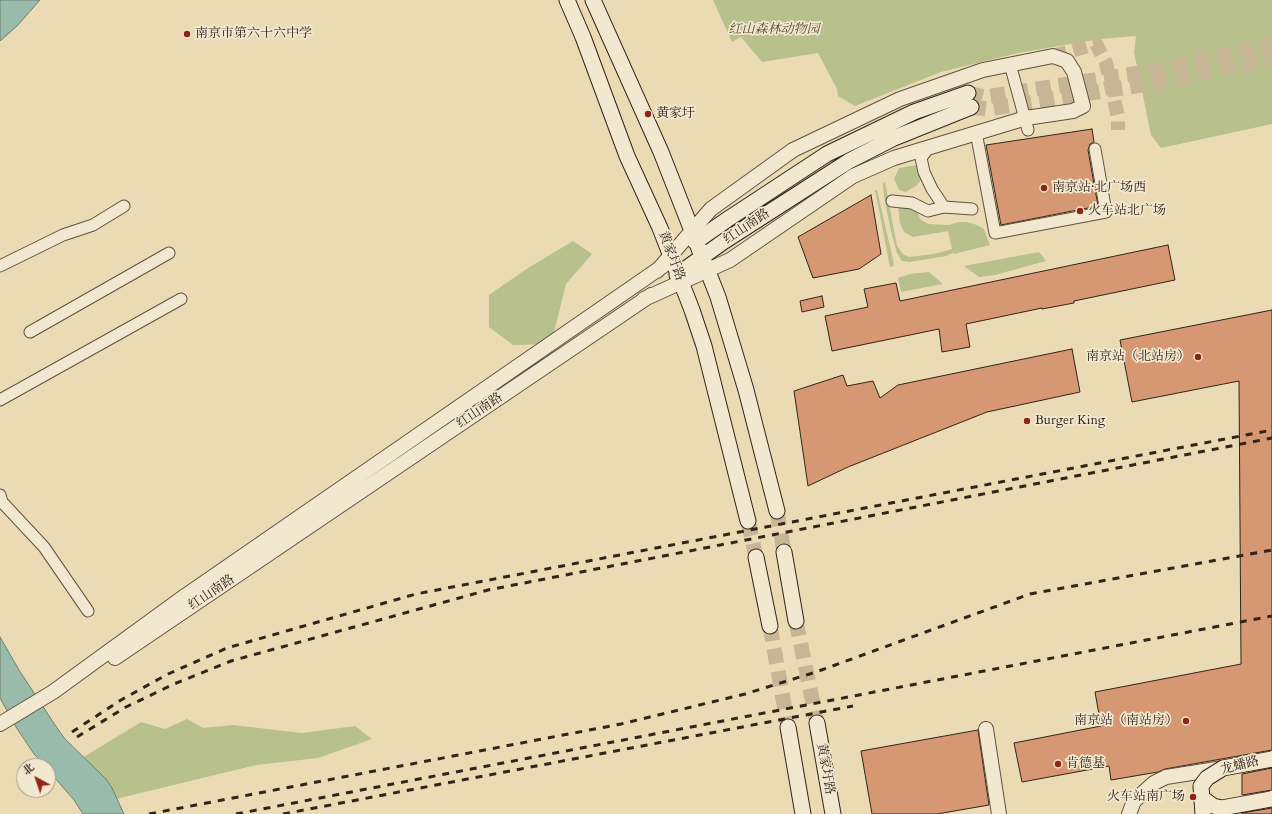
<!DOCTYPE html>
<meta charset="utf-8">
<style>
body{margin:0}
#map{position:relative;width:1272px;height:814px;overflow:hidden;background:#ebdbb5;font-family:Cardo,"Noto Serif SC",serif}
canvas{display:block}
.north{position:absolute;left:16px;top:758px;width:40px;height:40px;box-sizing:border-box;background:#f2e8cf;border:1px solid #a69987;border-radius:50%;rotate:320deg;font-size:11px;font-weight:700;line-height:16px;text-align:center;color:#33231a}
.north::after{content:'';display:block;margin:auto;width:14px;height:18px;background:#8f2418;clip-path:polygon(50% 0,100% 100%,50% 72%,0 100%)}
</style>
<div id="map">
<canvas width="1272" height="814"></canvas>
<div class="north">北</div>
</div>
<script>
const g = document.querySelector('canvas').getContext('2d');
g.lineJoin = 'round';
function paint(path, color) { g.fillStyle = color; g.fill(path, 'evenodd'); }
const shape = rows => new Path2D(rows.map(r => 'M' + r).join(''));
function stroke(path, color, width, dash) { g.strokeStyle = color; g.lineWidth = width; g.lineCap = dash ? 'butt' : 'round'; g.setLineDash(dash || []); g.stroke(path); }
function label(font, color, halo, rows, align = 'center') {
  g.font = font + ' Cardo,"Noto Serif SC",serif'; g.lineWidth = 3.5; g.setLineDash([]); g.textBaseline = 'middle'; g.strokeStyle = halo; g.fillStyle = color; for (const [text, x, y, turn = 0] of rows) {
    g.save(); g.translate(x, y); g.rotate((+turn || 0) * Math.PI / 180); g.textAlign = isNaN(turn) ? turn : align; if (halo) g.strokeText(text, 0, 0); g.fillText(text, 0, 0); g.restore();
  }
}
const green = shape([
 [713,0,1272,0,1272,124,1161,148,1151,135,1134,52,1136,36,1100,39,1018,53,941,72,855,106,838,96,837,89,818,53,762,62,741,37,732,42],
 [916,165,921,167,922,179,916,186,906,192,899,190,894,179,899,168],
 [885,182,897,246,903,254,909,257,934,254,952,249,948,231,913,237,904,232,900,223,898,205,917,210,920,219,928,224,949,225,958,222,967,222,977,225,984,229,990,245,954,254,953,251,953,253,946,256,910,262,902,261,897,253,891,232,884,196,883,184],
 [875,190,877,190,892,255,894,266,890,267],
 [573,241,592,254,566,284,551,344,513,345,489,327,489,295,528,268],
 [1039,252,1046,261,995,275,979,277,964,266],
 [929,272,943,284,901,292,898,278,910,274],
 [187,719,203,728,233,725,302,733,355,726,372,739,318,758,256,765,116,799,82,758,141,722,165,729]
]);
const water = shape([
 [0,0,40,0,17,26,0,41,0,0],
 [0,637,19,670,55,725,65,739,106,779,112,788,124,814,83,814,74,800,48,770,48,766,45,766,34,754,16,727,0,698,0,637]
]);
const building = shape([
 [1092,129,1094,142,1090,144,1088,150,1098,206,1001,225,986,145,1092,129],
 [871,195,881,254,859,269,813,278,798,237,871,195],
 [1168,245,1175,280,1074,301,1074,303,1042,309,1042,308,966,324,970,347,942,352,939,329,832,351,825,316,868,307,864,289,896,283,900,301,1168,245],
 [822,296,824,307,802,312,800,301,822,296],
 [1272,310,1272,750,1165,769,1158,772,1111,780,1109,766,1022,782,1014,743,1101,726,1095,692,1241,664,1239,381,1132,402,1120,340,1272,310],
 [1072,349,1080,392,987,412,848,467,808,486,794,391,843,375,847,386,873,381,880,398,898,385,1072,349],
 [978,730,989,805,937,814,872,814,861,751,978,730],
 [1272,768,1272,790,1242,795,1242,774,1272,768],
 [1272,808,1272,814,1242,814,1242,813,1272,808]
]);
const tertiaryTunnel = shape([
 [1053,56,1096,44,1106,63,1118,117,1118,130]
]);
const secondaryTunnel = shape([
 [968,93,985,97,1146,72,1272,45],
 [971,107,988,109,1148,84,1272,58],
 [777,511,784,552],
 [748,521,756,557],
 [796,621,817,723],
 [770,626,788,727]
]);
const minor = shape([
 [1010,64,1028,130],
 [976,132,995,233,1106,212,1095,149],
 [930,146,921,158,924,172,932,189,944,207,972,209],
 [892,201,912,203,928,211,944,207],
 [0,266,63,235,93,225,124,206],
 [30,332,169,253],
 [0,400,181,299],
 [0,495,2,502,44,547,88,611]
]);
const tertiary = shape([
 [644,299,730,260,853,176,894,158,1026,118,1073,111,1083,106,1074,72,1067,61,1053,56,983,70,900,99,793,150,711,209,657,271],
 [115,658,651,295],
 [0,724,53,692,185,596,663,266],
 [986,729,999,814],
 [1129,814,1134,801,1154,783,1166,777,1223,768]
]);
const secondary = shape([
 [567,0,583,37,627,156,660,228,692,310,704,346,748,521],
 [593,0,661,152,718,297,746,390,777,511],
 [695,242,728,219,827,154,914,112,968,93],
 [677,275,723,242,849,161,894,138,971,107],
 [784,552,796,621],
 [756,557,770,626],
 [817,723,833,814],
 [788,727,803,814]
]);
const rail = shape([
 [72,732,121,700,168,674,227,648,416,594,1272,430],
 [77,737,126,707,174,684,231,661,488,590,1272,438],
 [149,814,621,724,745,694,816,672,1030,594,1272,550],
 [236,814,1272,616],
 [283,814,853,706]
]);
const secondaryBridge = shape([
 [1201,797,1213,806,1222,808,1271,799],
 [1203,814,1201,786,1207,778,1223,768,1272,759]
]);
const markers = [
 [187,34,4,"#8f2418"],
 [648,114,4,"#8f2418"],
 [1044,188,4,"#8f2418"],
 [1080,211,4,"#8f2418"],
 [1198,357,4,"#8f2418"],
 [1027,421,4,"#8f2418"],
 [1186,721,4,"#8f2418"],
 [1058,764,4,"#8f2418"],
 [1193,797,4,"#8f2418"]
];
const parkNames = [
 ["红山森林动物园",774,30]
];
const poiNames = [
 ["南京市第六十六中学",195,34],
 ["黄家圩",656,114],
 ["南京站·北广场西",1052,188],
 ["火车站北广场",1088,211],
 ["南京站（北站房）",1190,357,"right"],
 ["Burger King",1035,421],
 ["南京站（南站房）",1178,721,"right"],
 ["肯德基",1066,764],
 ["火车站南广场",1185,797,"right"]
];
const streetNames = [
 ["红山南路",747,227,-34],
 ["黄家圩路",671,256,69],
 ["红山南路",480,411,-34],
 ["红山南路",212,593,-34],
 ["龙蟠路",1240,766,-14],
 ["黄家圩路",825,769,80]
];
paint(green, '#b8c08c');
paint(water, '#98bbac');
stroke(water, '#707e72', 1);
paint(building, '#d59873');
stroke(building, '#33231a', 1);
stroke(tertiaryTunnel, '#c6b696', 14, [14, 7]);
stroke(secondaryTunnel, '#c6b696', 15, [15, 8]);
stroke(minor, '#615141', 13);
stroke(tertiary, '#615141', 16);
stroke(secondary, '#33231a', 17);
stroke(minor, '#f2e8cf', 11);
stroke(tertiary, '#f2e8cf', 14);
stroke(secondary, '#f2e8cf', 15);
stroke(rail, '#33231a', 3, [7, 7]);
stroke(secondaryBridge, '#33231a', 17, []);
stroke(secondaryBridge, '#f2e8cf', 15);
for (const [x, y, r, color] of markers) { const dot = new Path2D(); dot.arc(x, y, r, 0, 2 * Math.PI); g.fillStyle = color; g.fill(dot); stroke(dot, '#f2e8cf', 1.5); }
label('italic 13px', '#544a36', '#f2e8cf', parkNames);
label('13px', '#33231a', '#f2e8cf', poiNames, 'left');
label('13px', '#33231a', '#f2e8cf', streetNames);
</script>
